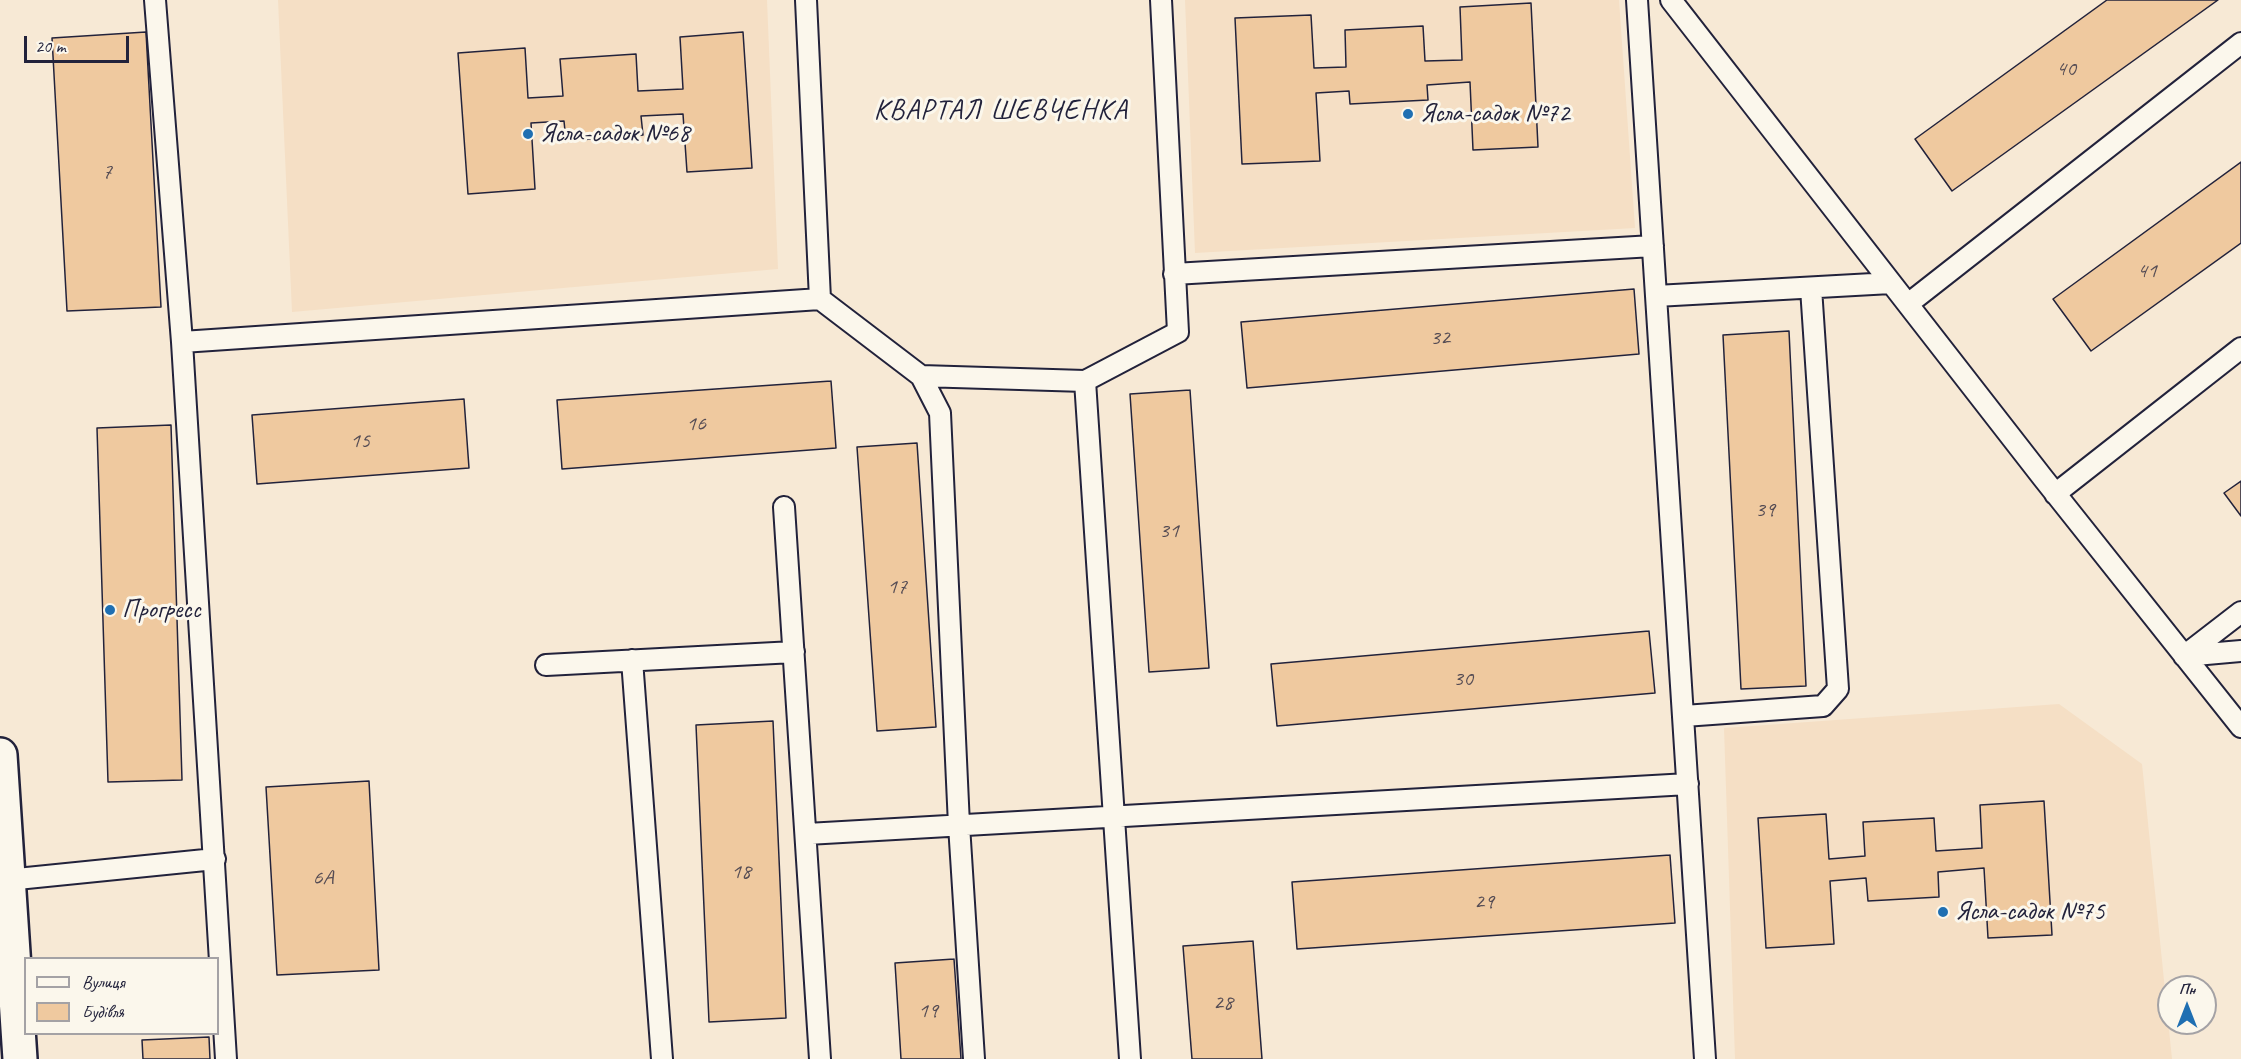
<!DOCTYPE html>
<meta charset="utf-8">
<style>
body{margin:0}
#map{position:relative;width:2241px;height:1059px;overflow:hidden;background:#f7e9d5;font-family:Caveat,sans-serif}
canvas{display:block}
.legend{position:absolute;left:24px;top:957px;width:195px;height:78px;box-sizing:border-box;background:#fbf7ec;border:2px solid #a4a2a5;margin:0;padding:8px 10px;list-style:none;font-size:18px;color:#22223b}
.legend li{display:flex;align-items:center;gap:12px;height:30px}
.legend b{width:30px;border:2px solid #a4a2a5}
.north{position:absolute;left:2157px;top:975px;width:60px;height:60px;box-sizing:border-box;background:#fbf7ec;border:2px solid #a4a2a5;border-radius:50%;rotate:0deg;font-size:16px;font-weight:700;line-height:24px;text-align:center;color:#22223b}
.north::after{content:'';display:block;margin:auto;width:21px;height:27px;background:#1f6fb2;clip-path:polygon(50% 0,100% 100%,50% 72%,0 100%)}
.scale{position:absolute;left:24px;top:36px;width:105px;height:27px;box-sizing:border-box;border:3px solid #22223b;border-top:0;padding-left:8px;font-size:18px;line-height:21px;white-space:nowrap;color:#22223b;-webkit-text-stroke:4px #fbf7ec;paint-order:stroke}
</style>
<div id="map">
<canvas width="2241" height="1059"></canvas>
<ul class="legend">
<li><b style="height:8px;background:#fbf7ec"></b>Вулиця</li>
<li><b style="height:16px;background:#efc99f"></b>Будівля</li>
</ul>
<div class="north">Пн</div>
<div class="scale">20 m</div>
</div>
<script>
const g = document.querySelector('canvas').getContext('2d');
g.lineJoin = 'round';
function paint(path, color) { g.fillStyle = color; g.fill(path, 'evenodd'); }
const shape = rows => new Path2D(rows.map(r => 'M' + r).join(''));
function stroke(path, color, width, dash) { g.strokeStyle = color; g.lineWidth = width; g.lineCap = dash ? 'butt' : 'round'; g.setLineDash(dash || []); g.stroke(path); }
function label(font, color, halo, rows, align = 'center') {
  g.font = font + ' Caveat,sans-serif'; g.lineWidth = 6; g.setLineDash([]); g.textBaseline = 'middle'; g.strokeStyle = halo; g.fillStyle = color; for (const [text, x, y, turn = 0] of rows) {
    g.save(); g.translate(x, y); g.rotate((+turn || 0) * Math.PI / 180); g.textAlign = isNaN(turn) ? turn : align; if (halo) g.strokeText(text, 0, 0); g.fillText(text, 0, 0); g.restore();
  }
}
const built = shape([
 [278,0,767,0,778,269,292,312],
 [1185,0,1619,0,1635,228,1195,253],
 [2059,704,2142,764,2172,1059,1735,1059,1724,728]
]);
const building = shape([
 [2107,0,2218,0,1952,191,1915,139,2107,0],
 [1531,3,1538,147,1473,150,1470,82,1427,85,1428,100,1350,104,1349,91,1316,93,1320,161,1242,164,1235,18,1311,15,1314,68,1346,67,1345,30,1423,26,1425,61,1462,60,1460,7,1531,3],
 [146,32,161,307,67,311,52,38,146,32],
 [743,32,752,168,687,172,683,114,641,116,643,135,566,141,564,121,531,123,535,189,468,194,458,53,525,48,528,98,563,96,560,59,636,54,638,91,683,89,680,37,743,32],
 [2241,162,2241,243,2091,351,2053,299,2241,162],
 [1634,289,1639,354,1247,388,1241,322,1634,289],
 [1789,331,1806,686,1741,689,1723,335,1789,331],
 [831,381,836,448,562,469,557,400,831,381],
 [1190,390,1209,668,1149,672,1130,394,1190,390],
 [464,399,469,468,257,484,252,415,464,399],
 [171,425,182,780,108,782,97,428,171,425],
 [917,443,936,727,877,731,857,447,917,443],
 [2241,481,2241,516,2224,493,2241,481],
 [1649,631,1655,693,1277,726,1271,664,1649,631],
 [773,721,786,1018,709,1022,696,725,773,721],
 [369,781,379,970,277,975,266,787,369,781],
 [2044,801,2052,935,1988,938,1984,868,1938,872,1939,897,1868,901,1866,878,1830,881,1834,944,1766,948,1758,818,1826,814,1829,859,1865,856,1863,822,1934,818,1936,851,1982,848,1980,805,2044,801],
 [1670,855,1675,923,1297,949,1292,882,1670,855],
 [1253,941,1262,1059,1192,1059,1183,946,1253,941],
 [954,959,961,1059,901,1059,895,963,954,959],
 [209,1037,210,1059,143,1059,142,1040,209,1037]
]);
const lane = shape([
 [155,0,182,342,226,1059],
 [806,0,820,299],
 [1637,0,1705,1059],
 [1671,0,2043,478,2241,727],
 [1174,274,1653,246],
 [1656,296,1891,283],
 [1908,304,2241,43],
 [182,342,820,299,921,376,940,413,959,825,974,1059],
 [921,376,1085,381,1178,332,1161,0],
 [1085,381,1130,1059],
 [2055,494,2241,348],
 [784,507,820,1059],
 [2184,656,2241,612],
 [2184,656,2241,651],
 [632,660,662,1059],
 [546,665,794,652],
 [1684,716,1823,706,1838,689,1811,288],
 [807,834,1688,784],
 [7,880,215,859]
]);
const secondary = shape([
 [0,755,20,1059]
]);
const markers = [
 [1408,114,6,"#1f6fb2"],
 [528,134,6,"#1f6fb2"],
 [110,610,6,"#1f6fb2"],
 [1943,912,6,"#1f6fb2"]
];
const numberNames = [
 ["40",2066,69],
 ["7",107,172],
 ["41",2147,271],
 ["32",1440,338],
 ["16",696,424],
 ["15",360,441],
 ["39",1765,510],
 ["31",1169,531],
 ["17",897,587],
 ["30",1463,679],
 ["18",741,872],
 ["6А",323,878],
 ["29",1484,902],
 ["28",1223,1003],
 ["19",928,1011]
];
const poiNames = [
 ["Ясла-садок №72",1420,114],
 ["Ясла-садок №68",540,134],
 ["Прогресс",122,610],
 ["Ясла-садок №75",1955,912]
];
const quarterNames = [
 ["КВАРТАЛ ШЕВЧЕНКА",1001,112]
];
paint(built, '#f5dfc5');
paint(building, '#efc99f');
stroke(building, '#22223b', 1.5);
stroke(lane, '#22223b', 24);
stroke(secondary, '#22223b', 38);
stroke(lane, '#fbf7ec', 20);
stroke(secondary, '#fbf7ec', 33);
for (const [x, y, r, color] of markers) { const dot = new Path2D(); dot.arc(x, y, r, 0, 2 * Math.PI); g.fillStyle = color; g.fill(dot); stroke(dot, '#fbf7ec', 2); }
label('22px', '#554c54', null, numberNames);
label('26px', '#22223b', '#fbf7ec', poiNames, 'left');
g.letterSpacing = '1.5px';
label('28px', '#22223b', '#fbf7ec', quarterNames);
g.letterSpacing = '0px';
</script>
